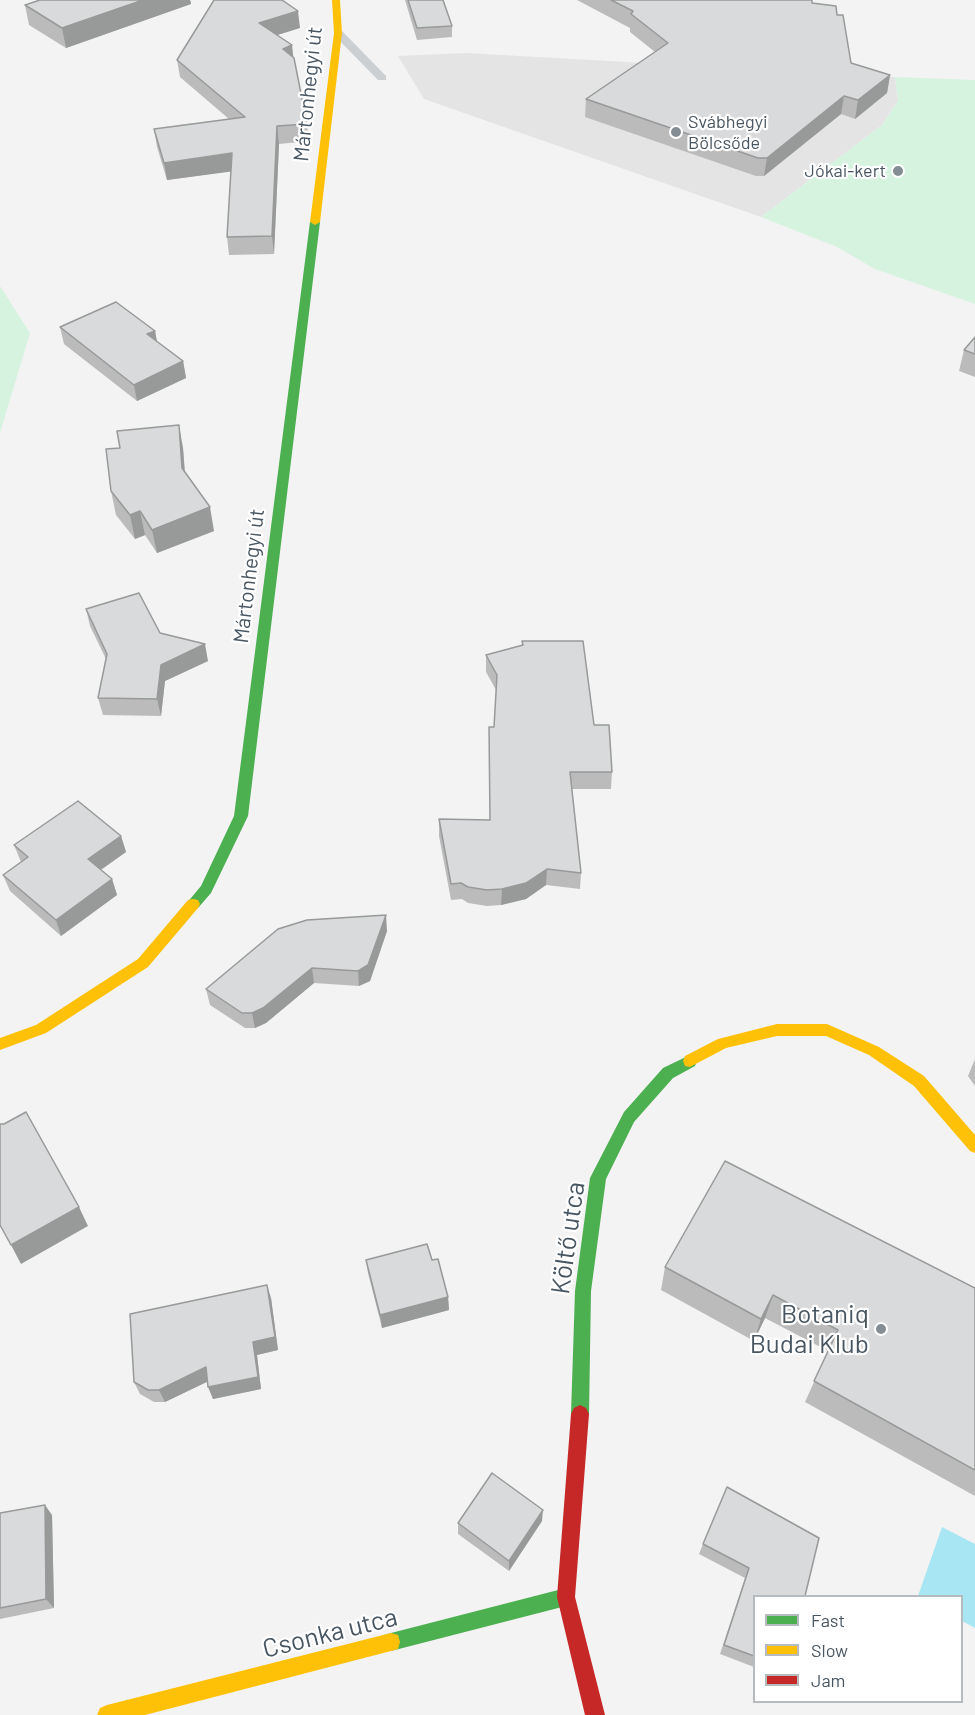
<!DOCTYPE html>
<meta charset="utf-8">
<style>
body{margin:0}
#map{position:relative;width:975px;height:1715px;overflow:hidden;background:#f3f3f3;font-family:Barlow,sans-serif}
canvas{display:block}
.legend{position:absolute;left:753px;top:1595px;width:210px;height:108px;box-sizing:border-box;background:#fff;border:2px solid #b6bbc0;margin:0;padding:8px 10px;list-style:none;font-size:18px;color:#485661}
.legend li{display:flex;align-items:center;gap:12px;height:30px}
.legend b{width:30px;border:2px solid #b6bbc0}
</style>
<div id="map">
<canvas width="975" height="1715"></canvas>
<ul class="legend">
<li><b style="height:8px;background:#4caf50"></b>Fast</li>
<li><b style="height:8px;background:#ffc107"></b>Slow</li>
<li><b style="height:8px;background:#c62828"></b>Jam</li>
</ul>
</div>
<script>
const g = document.querySelector('canvas').getContext('2d');
g.lineJoin = 'round';
function paint(path, color) { g.fillStyle = color; g.fill(path, 'evenodd'); }
const shape = rows => new Path2D(rows.map(r => 'M' + r).join(''));
function stroke(path, color, width, dash) { g.strokeStyle = color; g.lineWidth = width; g.lineCap = dash ? 'butt' : 'round'; g.setLineDash(dash || []); g.stroke(path); }
function label(font, color, halo, rows, align = 'center') {
  g.font = font + ' Barlow,sans-serif'; g.lineWidth = 4.5; g.setLineDash([]); g.textBaseline = 'middle'; g.strokeStyle = halo; g.fillStyle = color; for (const [text, x, y, turn = 0] of rows) {
    g.save(); g.translate(x, y); g.rotate((+turn || 0) * Math.PI / 180); g.textAlign = isNaN(turn) ? turn : align; if (halo) g.strokeText(text, 0, 0); g.fillText(text, 0, 0); g.restore();
  }
}
const education = shape([
 [466,53,895,77,898,101,882,125,761,217,424,99,398,56]
]);
const green = shape([
 [895,77,975,80,975,304,875,269,837,247,761,217,882,125,898,101],
 [0,286,30,333,0,433]
]);
const water = shape([
 [942,1527,975,1544,975,1628,962,1621,962,1596,918,1596]
]);
const lane = shape([
 [334,31,342,31,386,76,386,80,378,80,334,35,334,31]
]);
const fast = shape([
 [315,219,320,222,248,816,211,893,198,908,193,909,188,908,186,904,201,886,234,816,310,222,315,219],
 [690,1055,695,1056,697,1061,695,1066,673,1078,634,1122,606,1179,591,1291,589,1414,586,1420,580,1423,574,1420,571,1414,575,1291,590,1178,624,1112,663,1068,690,1055],
 [566,1588,573,1590,575,1597,573,1604,566,1606,391,1651,384,1649,382,1642,384,1635,391,1633,566,1588]
]);
const slow = shape([
 [332,0,340,0,342,33,320,222,315,225,310,222,334,33,332,0],
 [193,899,198,900,200,904,198,908,148,967,46,1033,0,1050,0,1038,36,1025,138,959,188,900,193,899],
 [777,1024,827,1024,879,1047,924,1076,975,1135,975,1153,970,1151,914,1086,869,1055,826,1036,777,1036,726,1048,690,1067,685,1066,683,1061,685,1056,718,1039,777,1024],
 [391,1633,398,1635,400,1642,398,1649,391,1651,145,1715,97,1715,100,1708,107,1705,391,1633]
]);
const jam = shape([
 [580,1405,586,1408,589,1414,575,1597,605,1715,585,1715,557,1597,571,1414,574,1408,580,1405]
]);
const wall = shape([
 [40,0,190,0,191,4,66,48,29,25,25,5],
 [405,0,443,0,452,26,452,37,417,40],
 [577,0,812,0,812,3,837,15,851,63,890,75,887,93,855,119,841,114,764,176,756,176,585,117,586,99,655,52,630,32,630,28],
 [300,28,277,35,293,57,307,124,309,141,279,144,274,254,229,255,227,237,231,171,167,180,157,147,154,129,229,119,180,77,177,60],
 [60,327,155,331,157,342,183,361,186,378,137,401,64,344],
 [975,337,975,377,959,371,964,350],
 [183,448,185,472,214,531,157,553,145,535,135,539,116,515,111,491],
 [86,609,160,633,208,661,165,681,161,716,103,715,98,698,106,659,90,626],
 [486,655,594,725,612,772,611,789,572,789,581,873,580,889,546,885,526,899,501,905,487,906,468,903,462,899,451,900,439,836,439,819,490,820,496,690,486,672],
 [121,836,126,852,101,870,112,879,117,895,61,936,10,891,3,875,21,862,14,845],
 [387,931,370,981,359,986,314,983,266,1023,255,1028,245,1028,210,1005,206,989],
 [975,1059,975,1086,968,1076],
 [366,1260,432,1260,448,1297,449,1310,382,1328,368,1273],
 [665,1267,975,1288,975,1496,805,1402,828,1351,765,1318,754,1341,661,1290],
 [271,1298,278,1350,257,1355,261,1389,213,1399,208,1381,165,1402,154,1402,140,1394,134,1382],
 [0,1513,52,1515,54,1608,0,1619],
 [542,1521,509,1571,458,1534,458,1523],
 [703,1544,805,1596,754,1596,754,1667,720,1654,745,1578,699,1554]
]);
const shadedWall = shape([
 [143,0,190,0,191,4,66,48,62,28],
 [298,11,300,28,261,40,259,23],
 [292,45,294,63,283,49],
 [890,75,887,93,855,119,858,100],
 [844,96,841,114,764,176,767,158],
 [277,126,279,144,274,254,272,236],
 [232,153,235,171,167,180,164,163],
 [155,331,158,347,147,334],
 [183,361,186,378,137,401,134,385],
 [179,425,183,448,186,491,182,468],
 [210,507,214,531,157,553,152,530],
 [140,511,145,535,135,539,130,515],
 [205,644,208,661,165,681,161,716,157,699,161,665],
 [121,836,126,852,93,875,88,859],
 [547,869,546,885,526,899,501,905,502,889],
 [112,879,117,895,61,936,56,920],
 [386,915,387,931,370,981,359,986,358,971],
 [312,968,314,983,266,1023,255,1028,252,1013],
 [79,1207,88,1226,21,1264,11,1245],
 [267,1285,271,1298,278,1350,257,1355,261,1389,213,1399,208,1387,253,1342],
 [773,1295,765,1318,754,1341,761,1319],
 [448,1297,449,1310,382,1328,380,1315],
 [206,1367,211,1380,165,1402,159,1390],
 [45,1505,52,1515,54,1608,46,1599],
 [543,1510,542,1521,509,1571,509,1561]
]);
const building = shape([
 [40,0,143,0,62,28,25,5,40,0],
 [214,0,282,0,298,11,259,23,292,45,283,49,294,58,307,124,277,126,272,236,227,237,232,153,164,163,154,129,245,117,177,60,214,0],
 [408,0,443,0,452,26,417,28,408,0],
 [611,0,812,0,812,3,836,6,837,15,843,15,851,63,890,75,858,100,844,96,767,158,758,158,586,99,668,43,631,14,633,11,611,0],
 [116,302,155,331,147,334,183,361,134,385,60,327,116,302],
 [975,337,975,354,964,350,975,337],
 [179,425,182,468,210,507,152,530,140,511,130,515,111,491,106,449,120,448,117,431,179,425],
 [139,593,160,633,205,644,161,665,157,699,98,698,107,654,86,609,139,593],
 [522,641,583,641,594,725,609,725,612,772,570,772,581,873,547,869,526,883,502,889,487,890,468,887,461,883,451,884,439,819,490,820,489,727,494,727,497,675,486,655,523,645,522,641],
 [78,801,121,836,88,859,112,879,56,920,3,875,28,857,14,845,78,801],
 [386,915,368,965,358,971,312,968,263,1008,252,1013,242,1013,206,989,278,929,307,920,386,915],
 [26,1112,79,1207,11,1245,0,1225,0,1124,4,1124,26,1112],
 [725,1161,975,1288,975,1470,814,1381,838,1330,773,1295,761,1319,665,1267,725,1161],
 [427,1244,432,1260,438,1259,448,1297,380,1315,366,1260,427,1244],
 [267,1285,275,1337,253,1342,258,1377,208,1387,206,1367,159,1390,148,1390,134,1382,130,1314,267,1285],
 [492,1473,543,1510,509,1561,458,1523,492,1473],
 [727,1487,819,1538,805,1596,754,1596,754,1656,724,1645,749,1568,703,1544,727,1487],
 [45,1505,46,1599,0,1608,0,1513,45,1505]
]);
const markers = [
 [676,132,6,"#848d94"],
 [898,171,6,"#848d94"],
 [881,1329,6,"#848d94"]
];
const farPoinames = [
 ["Svábhegyi",688,122],
 ["Bölcsőde",688,143],
 ["Jókai-kert",886,171,"right"]
];
const streetNames = [
 ["Mártonhegyi út",308,94,-84],
 ["Mártonhegyi út",249,576,-83]
];
const nearStreetnames = [
 ["Költő utca",568,1238,-82],
 ["Csonka utca",330,1633,-14]
];
const nearPoinames = [
 ["Botaniq",869,1314],
 ["Budai Klub",869,1344]
];
paint(education, '#e4e4e5');
paint(green, '#d6f3e0');
paint(water, '#a9e6f3');
paint(lane, '#cccfd2');
paint(fast, '#4caf50');
paint(slow, '#ffc107');
paint(jam, '#c62828');
paint(wall, '#bbbbbc');
paint(shadedWall, '#989999');
paint(building, '#d9dadb');
stroke(building, '#989999', 1.5);
for (const [x, y, r, color] of markers) { const dot = new Path2D(); dot.arc(x, y, r, 0, 2 * Math.PI); g.fillStyle = color; g.fill(dot); stroke(dot, '#fff', 2); }
label('18px', '#485661', '#fff', farPoinames, 'left');
label('21px', '#485661', '#fff', streetNames);
label('26px', '#485661', '#fff', nearStreetnames);
label('26px', '#485661', '#fff', nearPoinames, 'right');
</script>
